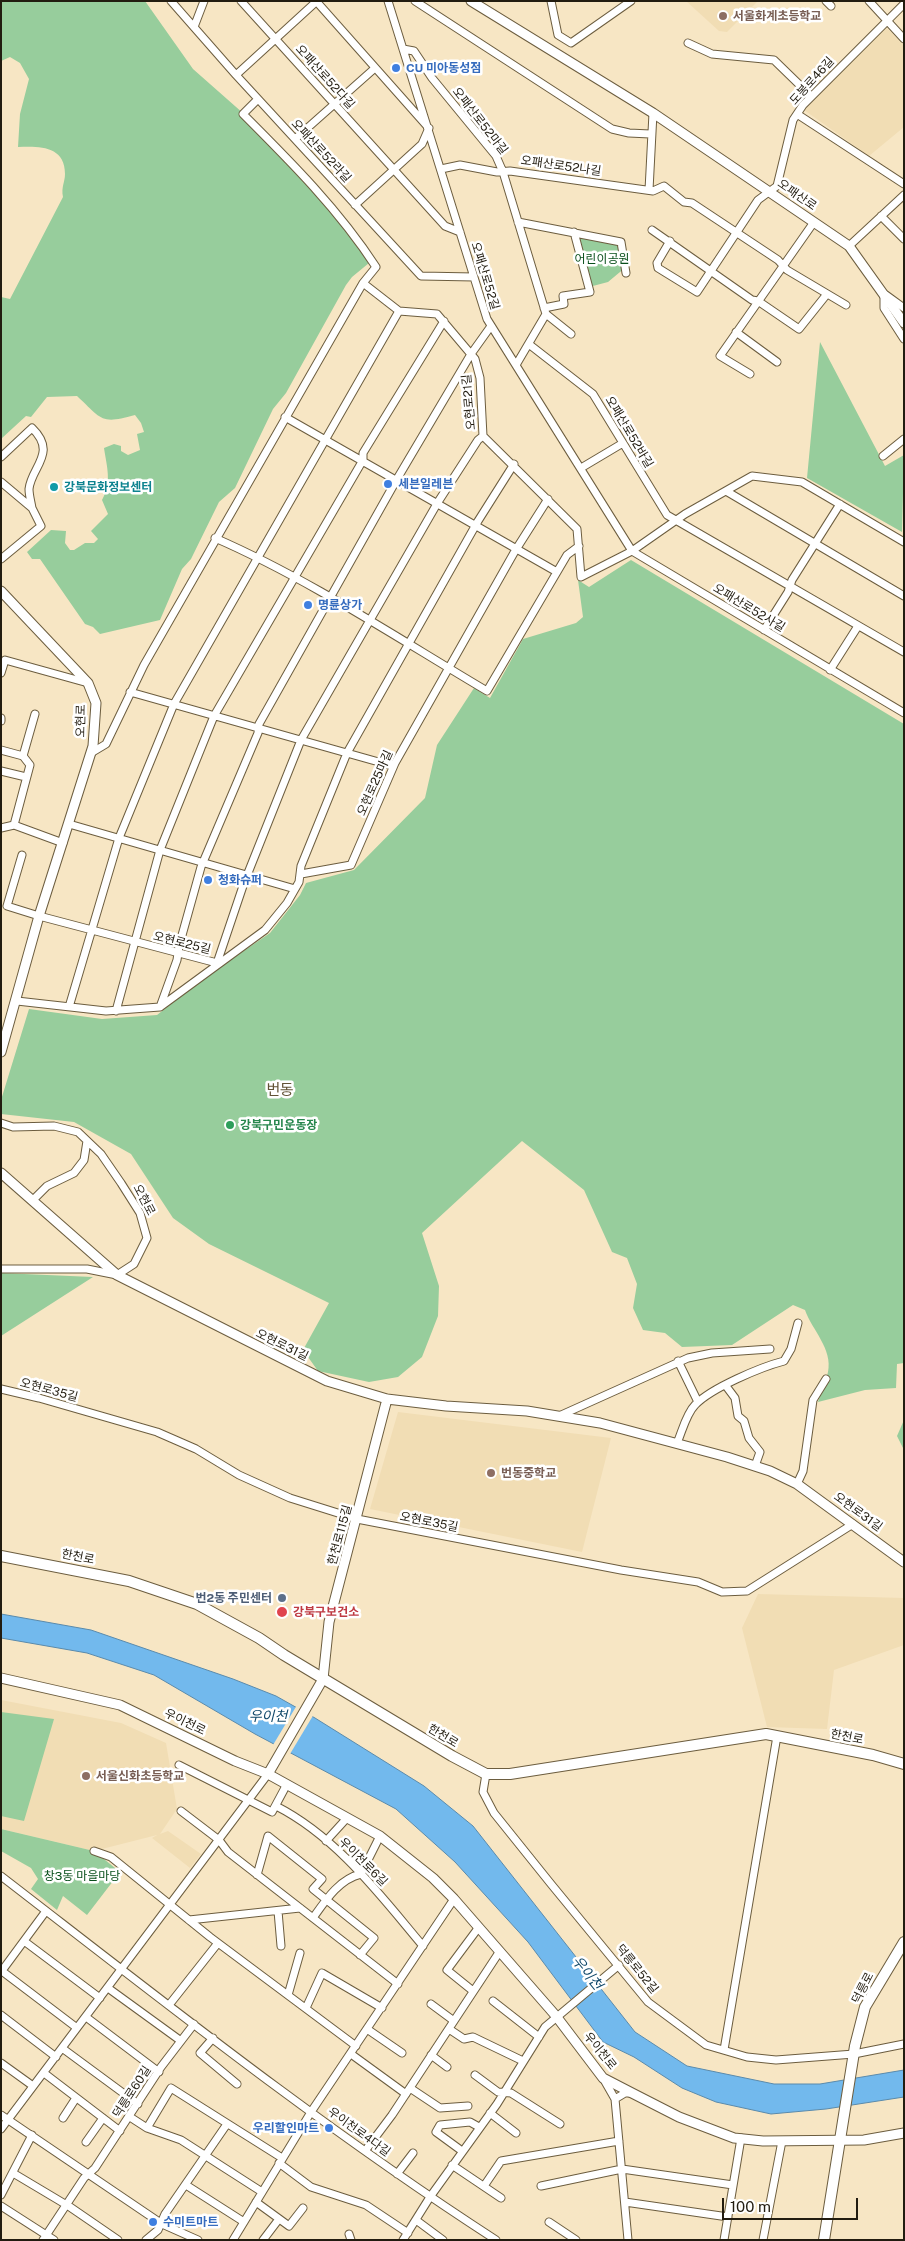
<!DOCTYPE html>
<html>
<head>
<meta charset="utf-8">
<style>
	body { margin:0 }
	#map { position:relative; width:905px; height:2241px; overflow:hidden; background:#f7e6c4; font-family:"Public Sans",sans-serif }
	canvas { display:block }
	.frame { position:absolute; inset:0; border:2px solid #221c10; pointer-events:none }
	.scale { position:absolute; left:722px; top:2198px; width:136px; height:22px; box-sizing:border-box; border:2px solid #221c10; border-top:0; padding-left:6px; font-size:15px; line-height:18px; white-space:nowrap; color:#221c10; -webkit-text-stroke:4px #fff; paint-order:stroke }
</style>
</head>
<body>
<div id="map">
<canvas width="905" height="2241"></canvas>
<div class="frame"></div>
<div class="scale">100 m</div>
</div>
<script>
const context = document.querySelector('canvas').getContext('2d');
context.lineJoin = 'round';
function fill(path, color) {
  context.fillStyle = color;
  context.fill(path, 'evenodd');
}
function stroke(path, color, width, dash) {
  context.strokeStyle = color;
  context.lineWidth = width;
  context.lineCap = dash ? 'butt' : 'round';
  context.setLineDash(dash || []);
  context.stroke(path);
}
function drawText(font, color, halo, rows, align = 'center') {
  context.font = font + ' "Public Sans","Noto Sans KR",sans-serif';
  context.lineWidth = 5;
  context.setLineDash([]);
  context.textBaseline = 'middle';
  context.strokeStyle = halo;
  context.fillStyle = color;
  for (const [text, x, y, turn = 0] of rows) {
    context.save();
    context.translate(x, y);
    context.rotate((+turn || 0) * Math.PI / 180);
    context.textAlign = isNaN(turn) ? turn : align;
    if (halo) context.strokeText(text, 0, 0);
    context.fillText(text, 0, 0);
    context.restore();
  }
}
fill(new Path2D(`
	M686 1H758L727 32 719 31Z
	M886 27 904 46V127L869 156 804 110Z
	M398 1412 611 1438 582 1552 370 1509Z
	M758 1594 904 1598V1645L834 1670 827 1729 767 1727 742 1628Z
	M1 1700 121 1723 166 1743 177 1809 160 1834 168 1831 201 1854 190 1868 152 1838 157 1835 94 1851 1 1829Z`), '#f1ddb4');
fill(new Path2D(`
	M1 1H145L193 69 244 114 308 181 367 254 369 263 352 277 346 285 286 393 273 409 235 488 219 502 191 559 182 569 160 620 100 634 93 627 85 624 40 559H32L27 552 51 530 66 531 65 543 70 550H74L85 543H94L98 539 91 531 108 514 102 500C112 482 107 468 104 448L114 444 121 446V451L128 455 140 450 137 434 144 432 141 423 135 415C100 425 102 419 77 396L47 397 31 417 26 416 1 439V297L10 299 63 197C61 187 65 182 65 174 65 146 40 146 18 147L20 114 29 79 20 63 10 57 1 61Z
	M574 232 620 241 626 267 608 282 589 287Z
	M820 342 885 466 904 455 902 532 807 478Z
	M631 560 904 724V1363L897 1364 896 1388 865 1390 818 1402C821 1392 826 1382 828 1372 833 1349 812 1330 805 1310L793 1305 732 1345 682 1347 665 1333 643 1330 633 1308 637 1284 627 1258 612 1252 584 1190 522 1141 422 1233 439 1286 438 1316 422 1357 398 1377 369 1382 318 1371 303 1350 329 1303 209 1244 173 1218 131 1154 74 1122 1 1114V1100L29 1009 102 1019 157 1015 207 976 270 933 300 895 306 883 354 870 425 798 437 745 474 688 490 698 523 639 576 623 583 617 578 580 589 587Z
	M1 1273 93 1277 1 1336Z
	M904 1420V1450L897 1436Z
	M1 1712 54 1719 24 1821 1 1816Z
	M1 1829 94 1851 120 1872 87 1915 63 1896 57 1910 31 1889 38 1879 31 1868 1 1851Z`), '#97cd9c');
const water = new Path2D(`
	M1 1614 91 1630 233 1679 276 1696 315 1718 424 1786 473 1826 635 2032 687 2066 774 2084H820L904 2070V2097L826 2109 771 2114 716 2102 682 2088 634 2057 603 2042 528 1942 455 1862 396 1809 255 1734 154 1675 87 1653 1 1638Z`);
fill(water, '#72b9ed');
stroke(water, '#5a8aab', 1);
fill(new Path2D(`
	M297 1705 314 1714 290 1754 273 1745Z`), '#f7e6c4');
const minor = new Path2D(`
	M171 1 236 75 421 276 474 277
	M241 1 445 226 460 232
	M316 1 427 126
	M388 1 487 319 632 551 904 713
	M415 1 612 129 629 133 650 134
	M551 1 558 35 571 43 631 1
	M826 1 831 6
	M869 1 904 39
	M194 27 204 1
	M688 43 712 54 774 60 811 96
	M403 49 414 51 432 78 496 156 503 172 546 314
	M236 75 317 1
	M797 114 904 184
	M295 139 375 68
	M441 169 460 165 497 172 510 171 653 191 664 186 684 202 692 203 778 260 787 270 846 305
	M649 190 653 113
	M355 205 422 144 429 128
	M881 216 904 239
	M518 222 621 242 626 273
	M652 230 752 300 758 301 799 329 827 294
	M670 241 657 263 658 268 697 292 758 200 777 186 793 120 803 105 904 4
	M849 246 904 195
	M363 283 399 311 437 314 475 359 480 378 483 436 577 529 581 577 632 551 685 514 752 476 802 482 904 542
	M884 294V308L904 339
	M886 295 904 308
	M544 308 564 304 563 296 590 292 574 232
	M546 314 571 334
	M736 332 777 362
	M530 345 593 394 667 515 904 652
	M516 365 546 314
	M750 374 720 356 814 222
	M285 417 557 572
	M883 456 904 439
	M1 457 32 428C58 453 31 467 29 489 29 495 31 502 32 508
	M581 468 623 443
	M1 482 32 508 41 526 1 559
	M726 491 904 596
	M215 538C309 579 399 639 487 691L567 555 579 546
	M764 630 788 592 792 580 840 504
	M830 670 858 626
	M1 673 5 660 88 683
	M130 692 393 766
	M1 718V721
	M1 750 23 756
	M91 753 106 744 144 665 363 283 376 267C339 210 291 162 243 114L258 99
	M1 771 26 777
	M69 824 295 889
	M14 825 30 765 23 756 35 714
	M1 828 14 825 63 843
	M22 855 7 906 39 916 217 963
	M301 874 351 865 395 763 515 551 548 499
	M217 963 244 883 301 740 438 502 478 440 483 436
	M17 1001 106 1011 160 1007 265 930 287 903 299 882 301 866 347 753 478 521 514 464
	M69 1007 119 838 174 704 399 311
	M160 1007 177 960 179 946 201 867 258 733 259 724 397 479 471 354 491 326
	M116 1011 160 850 214 716 363 460V453L444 321
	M1 1123 13 1127 54 1126 78 1132 101 1154 121 1183 140 1213 147 1238 134 1264 117 1275 87 1269H1
	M33 1200 47 1186 74 1173 84 1160 87 1141
	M678 1361 698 1402
	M726 1386 735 1398 738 1416 744 1421 749 1438 760 1452 755 1466
	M1 1389 39 1398 157 1432 196 1449 239 1475 290 1498 357 1519 621 1570 698 1582 722 1592 747 1591 853 1524
	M559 1416 688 1358 712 1353 770 1349
	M677 1443C682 1432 686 1414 695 1405 711 1388 761 1367 784 1361L791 1349 798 1323
	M797 1484 803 1471 813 1400 826 1379
	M179 1765 272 1812 287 1784
	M486 1774 483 1792 494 1813 551 1884 648 2002 706 2045 747 2057 776 2060 854 2054 904 2044
	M276 1806C337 1837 380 1895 423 1946
	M181 1811 219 1840 228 1852 398 1984
	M326 1841 347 1818
	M94 1851 111 1857 210 1937 356 2046
	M257 1875 268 1836 322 1879 313 1889 374 1938 360 1955
	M1 1876C163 2001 324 2129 496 2240
	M278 1911 281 1946
	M313 1918C325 1901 339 1879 361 1874L380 1836
	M189 1920 300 1908
	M24 1941 100 1998
	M2 1971 77 2028
	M1 1972 46 1911
	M108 1988 181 2041
	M473 1991 447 1970 479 1927
	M288 1995 300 1953
	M493 2001 539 2037
	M431 2004 454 2021
	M169 2005 218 1943
	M306 2008 322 1973 382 2008
	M1 2015 56 2057
	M86 2017 159 2072
	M367 2029 402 2053
	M449 2029 464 2039 473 2037 523 2061
	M213 2038 200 2053 237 2084
	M62 2048 138 2104
	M724 2050 777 1736
	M351 2054 406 2094
	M431 2055 447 2067
	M1 2063 33 2086
	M44 2073 120 2131
	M475 2075 498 2092 511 2093 560 2124
	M603 2078 615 2099 628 2240
	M410 2088 440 2108 468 2106
	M615 2099 625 2093H632
	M490 2113 516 2133
	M1 2115 162 2224 198 2240
	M130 2117 147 2128 181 2140 262 2192
	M63 2118 76 2098
	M147 2128 171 2088 282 2158
	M1 2129 268 1774
	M86 2142 103 2118
	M365 2151 392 2115 500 1951
	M462 2151 436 2132 440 2125 470 2122 479 2127
	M279 2163 311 2187 366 2205 408 2233
	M452 2165 501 2198
	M13 2173 70 2207 118 2240
	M397 2174 413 2153
	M186 2185 244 2222
	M484 2186 501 2161 619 2141
	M541 2186 622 2169 733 2185
	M1 2195 32 2135
	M256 2202 289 2226 303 2208
	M625 2202 728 2217
	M1 2206 54 2240
	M416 2220 443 2240
	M549 2222 576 2240
	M349 2234 351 2240
	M43 2240 84 2178 95 2168 161 2067 194 2024
	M146 2240 158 2230 165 2214 227 2124
	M233 2240 311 2112 454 1899
	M263 2240 279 2219
	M403 2240 430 2197 497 2104 545 2027 619 1965
	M724 2240 741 2138
	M763 2240 782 2141`);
const tertiary = new Path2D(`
	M471 1 653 113 849 246 904 323
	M1 591 88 683 96 703 93 746 39 916 1 1052
	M1 1173 117 1275 327 1381 387 1399 446 1406 527 1411 600 1423 727 1457 770 1471 797 1484 904 1562
	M1 1678 120 1705 235 1761 268 1774 380 1836 433 1878 454 1899 556 2016 603 2078 632 2093 679 2117 734 2138 763 2141 864 2140 904 2133
	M268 1774 323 1679 329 1622 387 1399`);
const secondary = new Path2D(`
	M1 1556 129 1581 197 1604 259 1638 284 1655 452 1756 486 1774H510L766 1734 873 1755 904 1764
	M824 2240 855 2046 865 2007 904 1942`);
stroke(minor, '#6c5d3f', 9);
stroke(tertiary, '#6c5d3f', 11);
stroke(secondary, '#6c5d3f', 12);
stroke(minor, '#fff', 7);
stroke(tertiary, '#fff', 9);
stroke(secondary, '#fff', 10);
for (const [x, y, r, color] of [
	[723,16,5,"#8d6e63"],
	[396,68,5,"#3f7fe0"],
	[388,484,5,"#3f7fe0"],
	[54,487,5,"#0f9aa8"],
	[308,605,5,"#3f7fe0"],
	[208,880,5,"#3f7fe0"],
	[230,1125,5,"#2e9e5b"],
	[491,1473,5,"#8d6e63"],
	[282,1598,5,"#5c6f8a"],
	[282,1612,6,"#e0444e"],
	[86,1776,5,"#8d6e63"],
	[329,2128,5,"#3f7fe0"],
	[153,2222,5,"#3f7fe0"]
]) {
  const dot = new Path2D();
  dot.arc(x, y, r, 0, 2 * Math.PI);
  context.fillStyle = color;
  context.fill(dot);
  stroke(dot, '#fff', 2);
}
drawText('bold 12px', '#785e54', '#fff', [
	["서울화계초등학교",733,16],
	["번동중학교",501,1473],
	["서울신화초등학교",96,1776]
], 'left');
drawText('bold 12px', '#366cbe', '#fff', [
	["CU 미아동성점",406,68],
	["세븐일레븐",398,484],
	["명륜상가",318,605],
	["청화슈퍼",218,880],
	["우리할인마트",319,2128,"right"],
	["수미트마트",163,2222]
], 'left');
drawText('12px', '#221c10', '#fff', [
	["오패산로52다길",325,77,48],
	["도봉로46길",812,81,-48],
	["오패산로52마길",480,121,52],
	["오패산로52라길",321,151,47],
	["오패산로52나길",561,166,8],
	["오패산로",797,195,35],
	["오패산로52길",485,276,73],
	["오현로21길",469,402,-95],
	["오패산로52바길",629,432,59],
	["오패산로52사길",749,608,31],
	["오현로",81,721,-89],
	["오현로25마길",375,783,-66],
	["오현로25길",182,943,14],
	["오현로",144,1200,62],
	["오현로31길",282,1345,26],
	["오현로35길",49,1390,15],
	["오현로31길",858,1512,36],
	["오현로35길",429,1522,11],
	["한천로115길",340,1535,-75],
	["한천로",78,1557,11],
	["우이천로",185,1722,26],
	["한천로",443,1736,31],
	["한천로",847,1737,11],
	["우이천로6길",363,1862,45],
	["덕릉로52길",637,1969,51],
	["덕릉로",863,1988,-63],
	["우이천로",600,2051,51],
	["덕릉로60길",132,2092,-57],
	["우이천로4다길",359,2132,36]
]);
drawText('12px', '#084f1b', '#fff', [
	["어린이공원",602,259],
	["창3동 마을마당",82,1876]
]);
drawText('bold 12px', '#0d838f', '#fff', [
	["강북문화정보센터",64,487]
], 'left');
drawText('bold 12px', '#27864d', '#fff', [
	["강북구민운동장",240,1125]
], 'left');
drawText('bold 12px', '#4e5e75', '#fff', [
	["번2동 주민센터",272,1598]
], 'right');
drawText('bold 12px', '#be3a42', '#fff', [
	["강북구보건소",293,1612]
], 'left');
drawText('italic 14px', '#11486a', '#fff', [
	["우이천",268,1717],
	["우이천",587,1973,51]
]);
drawText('15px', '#625336', '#fff', [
	["번동",280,1090]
]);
</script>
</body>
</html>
